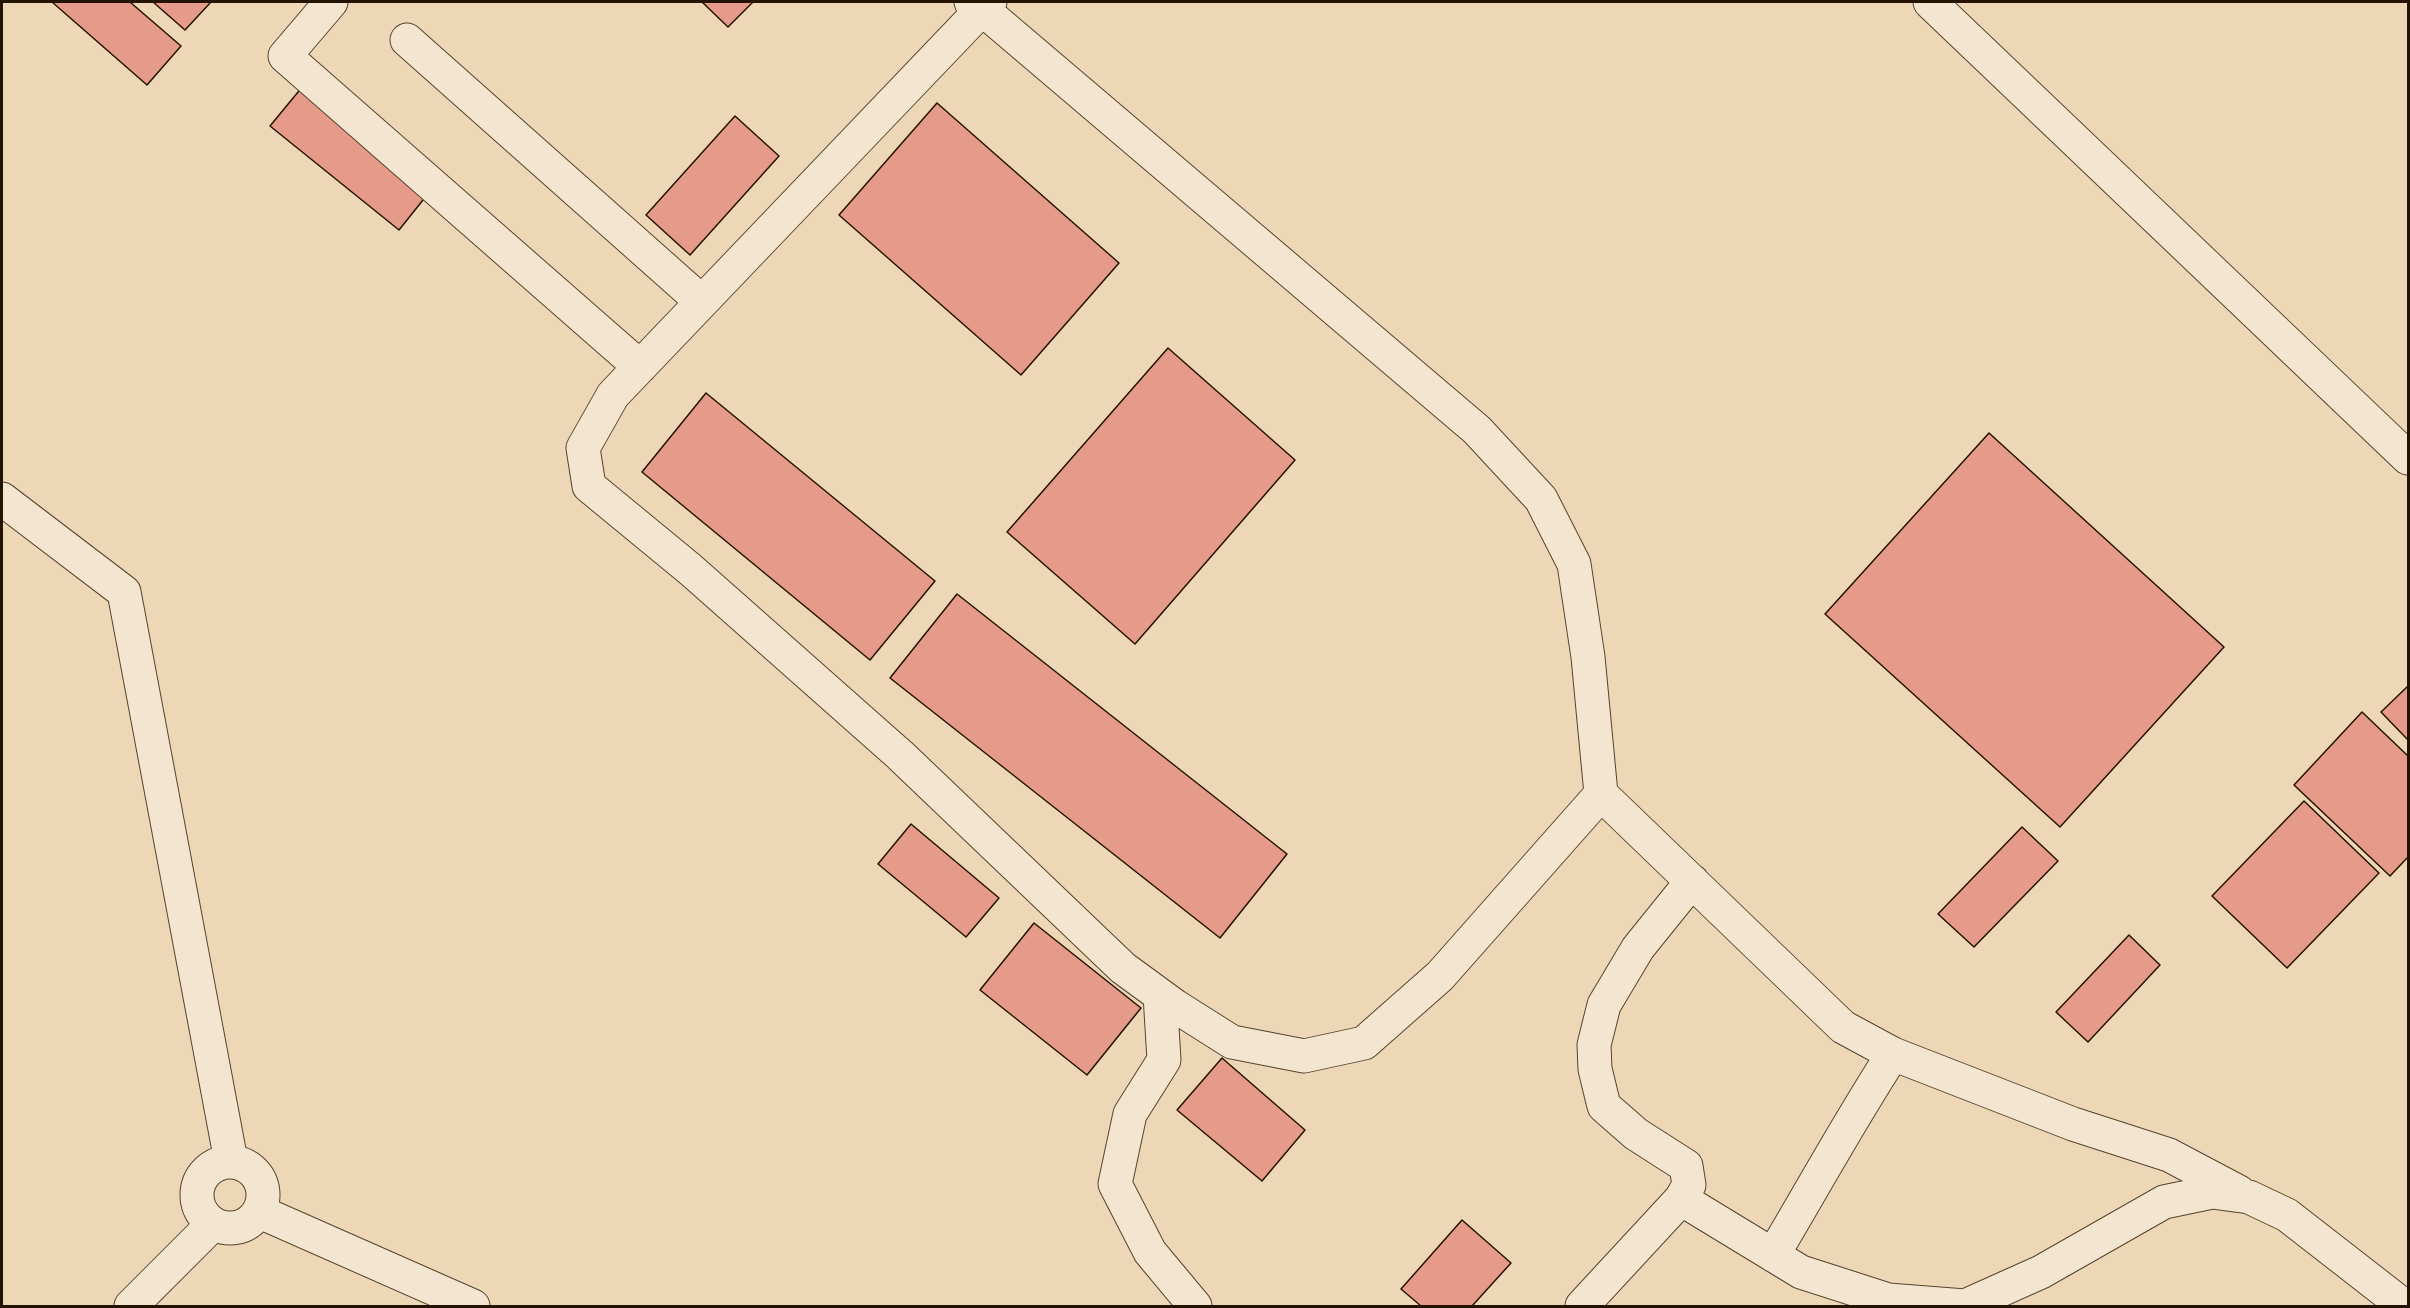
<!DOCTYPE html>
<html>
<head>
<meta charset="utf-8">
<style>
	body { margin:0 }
	#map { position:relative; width:2410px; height:1308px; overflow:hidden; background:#edd7b7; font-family:"Libre Bodoni",serif }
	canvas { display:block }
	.frame { position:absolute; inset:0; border:3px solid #231300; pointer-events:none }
</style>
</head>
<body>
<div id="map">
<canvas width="2410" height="1308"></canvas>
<div class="frame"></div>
</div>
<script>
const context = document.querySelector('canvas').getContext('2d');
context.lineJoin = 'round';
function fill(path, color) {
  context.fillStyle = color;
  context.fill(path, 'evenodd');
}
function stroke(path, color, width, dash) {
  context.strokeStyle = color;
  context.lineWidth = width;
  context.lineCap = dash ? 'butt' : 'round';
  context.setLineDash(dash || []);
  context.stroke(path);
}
const building = new Path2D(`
	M52 2H130L181 46 147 85Z
	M153 2H211L185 30Z
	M702 2H753L728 27Z
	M303 86 431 190 399 230 270 126Z
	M937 103 1119 263 1021 375 839 215Z
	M735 116 779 156 690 255 646 215Z
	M1168 348 1295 460 1135 644 1007 532Z
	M706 393 935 581 870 660 642 472Z
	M1989 433 2224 647 2060 827 1825 614Z
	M957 594 1287 854 1220 938 890 678Z
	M2408 686V740L2381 712Z
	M2362 712 2408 756V857L2390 876 2294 785Z
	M2304 801 2379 873 2287 968 2212 896Z
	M911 824 999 898 966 937 878 864Z
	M2022 827 2058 861 1974 947 1938 914Z
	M1034 923 1141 1008 1087 1075 980 990Z
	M2129 935 2160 965 2088 1042 2056 1012Z
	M1222 1058 1305 1130 1262 1181 1177 1110Z
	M1462 1220 1511 1263 1472 1306H1421L1401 1289Z`);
fill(building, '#e69a8a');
stroke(building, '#231300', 1.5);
const minor = new Path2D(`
	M331 2 285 56 640 367
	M971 2 982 9 1477 430 1541 499 1574 564 1588 657 1601 794 1440 976 1364 1043 1304 1056 1232 1042 1175 1006 1123 968 900 755 691 570 589 486 583 448 613 395 982 9 990 2
	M1930 2 2408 458
	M407 40 702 302
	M2 499 124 592 231 1161
	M1601 794 1843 1027 1893 1054 2073 1124 2169 1155 2239 1192
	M1160 995 1164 1060 1130 1114 1115 1184 1150 1252 1195 1306
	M197 1195a33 33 0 1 1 66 0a33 33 0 1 1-66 0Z
	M1681 1199 1801 1272 1888 1300 1965 1306 2041 1272 2164 1202 2212 1192 2249 1197 2287 1215 2404 1306
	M260 1212 473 1306
	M1773 1255C1813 1188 1850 1120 1893 1054
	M131 1306 213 1224
	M1582 1306 1681 1199 1689 1185 1686 1166 1636 1134 1604 1106 1595 1069 1594 1045 1604 1005 1638 948 1692 881`);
stroke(minor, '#56442e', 35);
stroke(minor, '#f3e5d0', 33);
</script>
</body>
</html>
